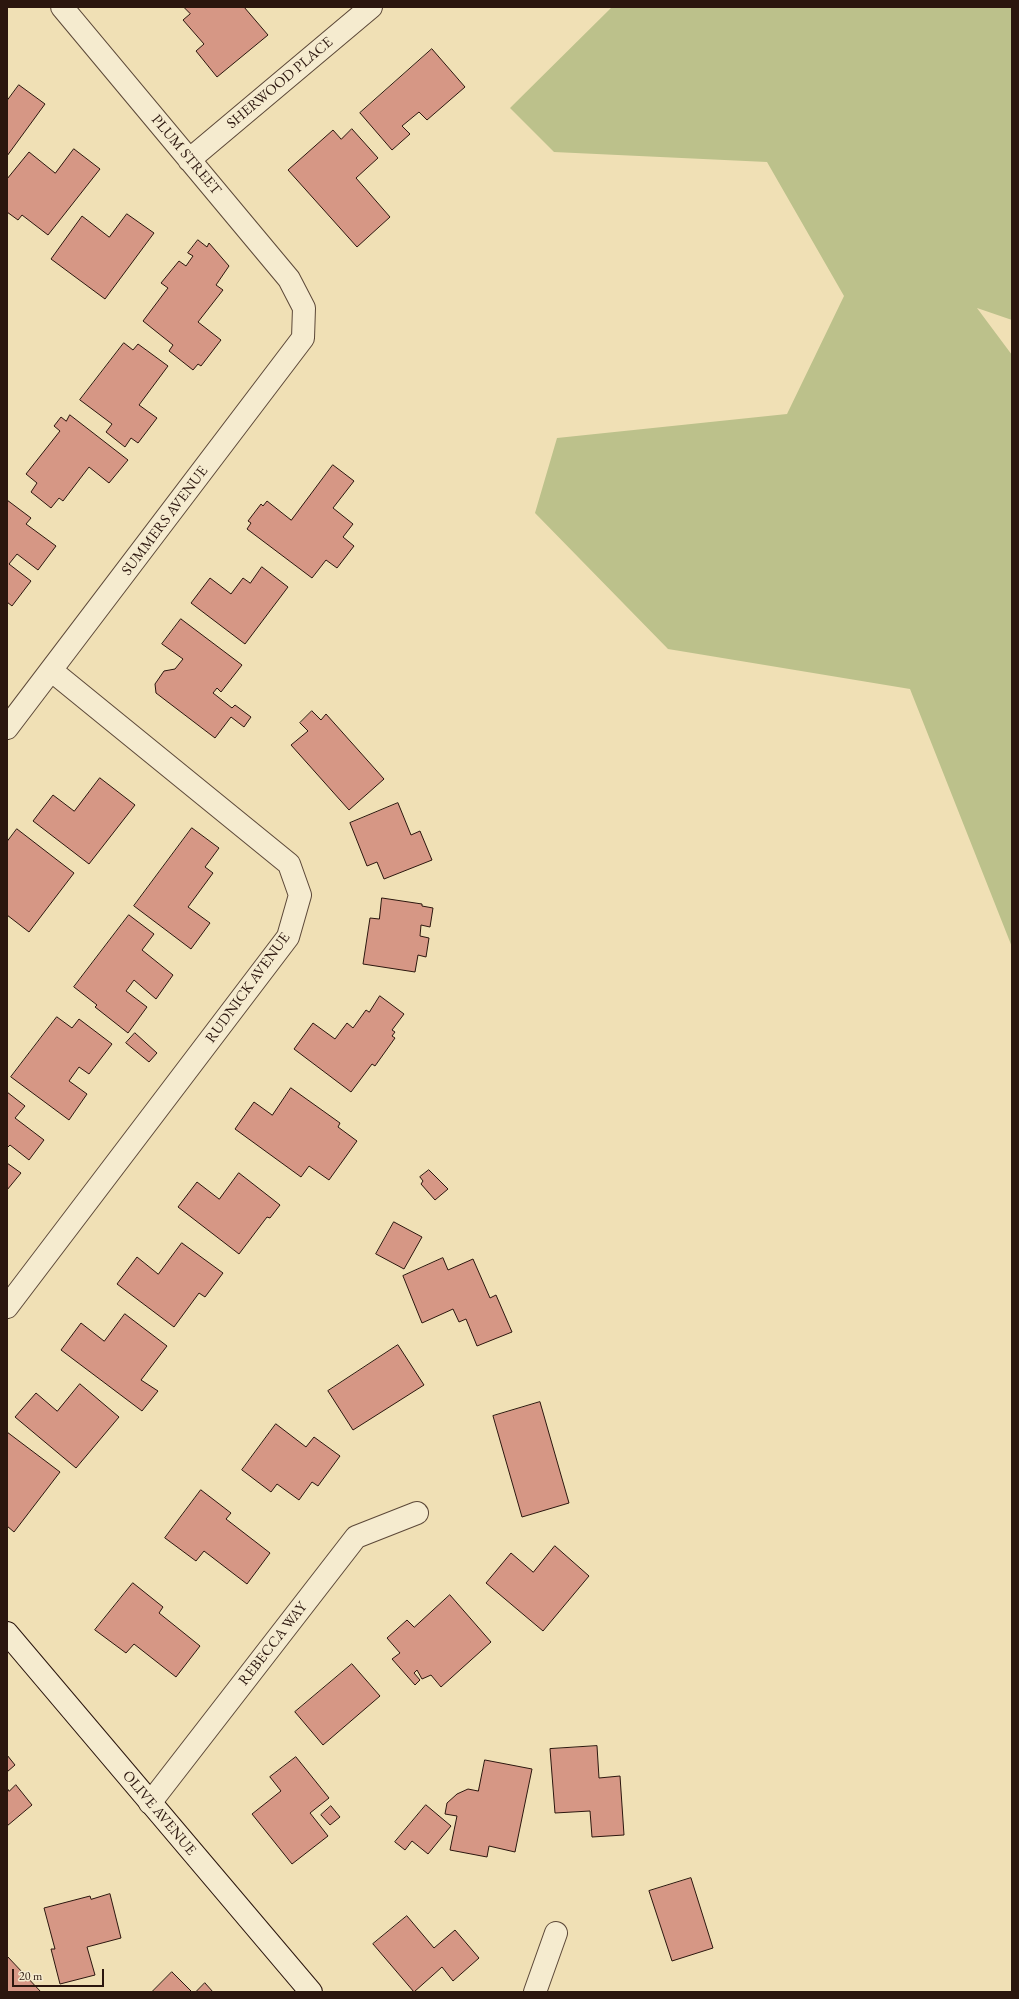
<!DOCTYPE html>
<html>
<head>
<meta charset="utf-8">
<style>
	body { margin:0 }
	#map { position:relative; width:1019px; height:1999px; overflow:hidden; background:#f0e0b5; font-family:"EB Garamond",serif }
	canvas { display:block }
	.frame { position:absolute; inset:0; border:8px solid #2b160e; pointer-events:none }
	.scale { position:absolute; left:12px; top:1969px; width:92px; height:18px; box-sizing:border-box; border:2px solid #2b160e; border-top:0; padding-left:5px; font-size:12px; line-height:14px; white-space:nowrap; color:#2b160e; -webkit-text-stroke:3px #f5ebcf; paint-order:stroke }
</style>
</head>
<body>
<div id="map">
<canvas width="1019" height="1999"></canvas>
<div class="frame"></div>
<div class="scale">20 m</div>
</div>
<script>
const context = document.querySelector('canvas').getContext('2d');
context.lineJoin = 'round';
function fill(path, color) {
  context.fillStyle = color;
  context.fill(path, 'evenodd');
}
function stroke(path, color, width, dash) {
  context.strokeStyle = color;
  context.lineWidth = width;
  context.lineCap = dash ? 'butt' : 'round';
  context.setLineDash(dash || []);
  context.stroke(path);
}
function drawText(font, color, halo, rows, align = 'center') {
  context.font = font + ' "EB Garamond",serif';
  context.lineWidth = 4;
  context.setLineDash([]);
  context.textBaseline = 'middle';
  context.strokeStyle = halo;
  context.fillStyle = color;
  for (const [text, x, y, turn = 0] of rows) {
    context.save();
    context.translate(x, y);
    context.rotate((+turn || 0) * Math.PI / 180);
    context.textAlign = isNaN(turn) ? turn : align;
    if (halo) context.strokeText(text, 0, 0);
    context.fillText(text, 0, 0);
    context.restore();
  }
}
fill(new Path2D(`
	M612 7H1012V320L977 308 1012 355V947L910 689 668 649 535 513 557 438 787 414 844 296 767 162 554 152 510 108Z`), '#bcc18b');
const building = new Path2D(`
	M184 7H244L268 35 217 77 196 51 204 44 183 20 190 14Z
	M432 49 465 87 427 120 419 112 402 126 410 134 392 150 360 113Z
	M19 85 45 104 7 156V101Z
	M352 129 378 158 356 178 390 217 357 247 288 170 333 130 341 139Z
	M74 149 100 169 48 235 22 215 18 220 7 212V179L29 152 55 173Z
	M127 214 154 233 105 299 51 259 82 216 109 237Z
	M198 240 207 247 209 243 229 266 216 285 223 290 198 322 221 340 201 366 198 364 193 370 169 351 173 345 143 321 168 288 161 283 179 261 186 266 193 256 188 253Z
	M124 343 133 350 138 344 168 366 139 405 157 418 138 443 131 438 125 447 106 432 112 424 80 400Z
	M70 415 128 460 109 483 89 467 63 501 59 498 51 508 31 492 37 483 26 474 60 431 54 426 61 417 66 421Z
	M333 465 354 481 333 508 353 524 343 537 354 546 337 568 326 560 312 578 247 529 251 523 248 521 261 504 263 506 267 501 291 520Z
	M7 500 31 518 26 524 56 546 38 570 17 554 9 564 31 581 12 606 7 602Z
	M262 567 288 587 245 644 191 603 210 578 231 594 243 578 250 583Z
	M181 619 242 665 221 692 217 688 213 693 232 708 235 705 251 717 244 727 231 717 215 738 156 693 155 684 164 671 175 669 183 659 162 644Z
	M312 711 321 720 326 714 384 779 349 810 291 745 308 731 300 723Z
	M100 778 135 805 89 864 33 821 53 795 74 811Z
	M398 803 411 835 420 831 432 860 384 879 377 862 367 866 350 823Z
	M192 828 219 848 205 867 213 873 188 907 210 923 191 949 134 906Z
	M17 829 74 873 29 932 7 915V842Z
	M382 898 422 904V906L433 908 430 927 421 925 420 936 429 938 426 957 418 955 415 972 363 964 370 918 379 919Z
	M129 915 154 934 142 950 173 975 156 999 134 980 126 991 147 1007 128 1033 95 1007 97 1005 74 987Z
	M380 996 404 1014 392 1030 395 1032 392 1036 395 1038 375 1066 372 1064 351 1092 294 1049 313 1023 335 1039 347 1023 353 1028 366 1010 369 1012Z
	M57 1017 72 1028 79 1019 112 1044 89 1074 79 1067 69 1081 87 1094 69 1120 11 1077Z
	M135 1033 157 1053 149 1062 126 1043Z
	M291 1088 340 1123 338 1127 357 1141 329 1180 309 1166 301 1177 235 1129 254 1102 272 1115Z
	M7 1092 25 1106 15 1118 44 1140 29 1160 10 1145 7 1148Z
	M7 1163 21 1173 7 1190Z
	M429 1170 448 1189 435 1200 421 1184 423 1181 420 1177Z
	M239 1173 280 1205 270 1218 267 1217 239 1254 178 1207 197 1182 219 1199Z
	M394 1222 422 1237 404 1269 376 1254Z
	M182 1243 223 1273 205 1297 199 1293 174 1327 117 1284 137 1257 158 1274Z
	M443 1258 448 1270 473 1259 490 1298 496 1295 512 1332 477 1346 466 1319 459 1322 453 1309 422 1323 403 1276Z
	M125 1314 167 1346 141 1380 158 1391 142 1411 61 1350 81 1323 104 1341Z
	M398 1345 424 1385 353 1430 328 1391Z
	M80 1384 119 1417 76 1468 15 1417 36 1393 57 1411Z
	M540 1402 569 1503 522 1517 493 1416Z
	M276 1424 306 1447 314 1437 340 1456 318 1486 312 1482 299 1500 277 1484 271 1492 242 1470Z
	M7 1432 60 1472 14 1532 7 1526Z
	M201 1490 231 1513 226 1519 270 1553 247 1584 204 1551 196 1561 165 1538Z
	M555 1546 589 1576 543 1631 486 1583 511 1553 533 1572Z
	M133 1583 163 1607 159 1613 200 1646 176 1677 134 1644 126 1653 95 1630Z
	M450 1595 491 1642 441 1687 431 1675 422 1679 417 1670 414 1673 420 1680 415 1685 392 1659 400 1653 387 1638 407 1620 414 1627Z
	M352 1664 380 1696 323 1745 295 1712Z
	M597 1746 599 1778 620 1776 624 1835 592 1837 590 1811 555 1813 550 1749Z
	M7 1755 15 1765 7 1772Z
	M296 1757 329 1798 310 1813 328 1836 292 1864 252 1814 281 1791 270 1777Z
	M485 1760 532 1769 515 1852 489 1846 487 1857 450 1850 457 1816 445 1814 447 1803 457 1794 468 1789 478 1791Z
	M16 1785 32 1805 7 1826V1788L9 1791Z
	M426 1805 451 1826 428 1854 412 1841 405 1850 395 1842Z
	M331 1806 340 1817 330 1825 321 1815Z
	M691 1878 713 1948 672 1961 649 1891Z
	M110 1894 121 1938 87 1947 95 1975 60 1984 51 1949H55L44 1908 90 1896 91 1899Z
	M407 1916 434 1948 455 1930 479 1958 453 1981 442 1967 414 1992 373 1944Z
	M7 1956 41 1992H7Z
	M172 1972 192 1992H152Z
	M205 1983 213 1992H196Z`);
fill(building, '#d69785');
stroke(building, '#2b160e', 1);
const street = new Path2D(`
	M189 160 371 7
	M7 728 303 338 304 308 289 279 62 7
	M7 1307 288 937 300 895 289 864 52 671
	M150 1803 356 1537 417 1513
	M535 1992 556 1933`);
const secondary = new Path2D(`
	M7 1633 311 1992`);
stroke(street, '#5c4838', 24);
stroke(secondary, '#2b160e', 24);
stroke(street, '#f5ebcf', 22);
stroke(secondary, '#f5ebcf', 22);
drawText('15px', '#2b160e', '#f5ebcf', [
	["SHERWOOD PLACE",280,83,-40],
	["PLUM STREET",186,155,50],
	["SUMMERS AVENUE",165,521,-53],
	["RUDNICK AVENUE",248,988,-54],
	["REBECCA WAY",273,1644,-52],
	["OLIVE AVENUE",159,1813,50]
]);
</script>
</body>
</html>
